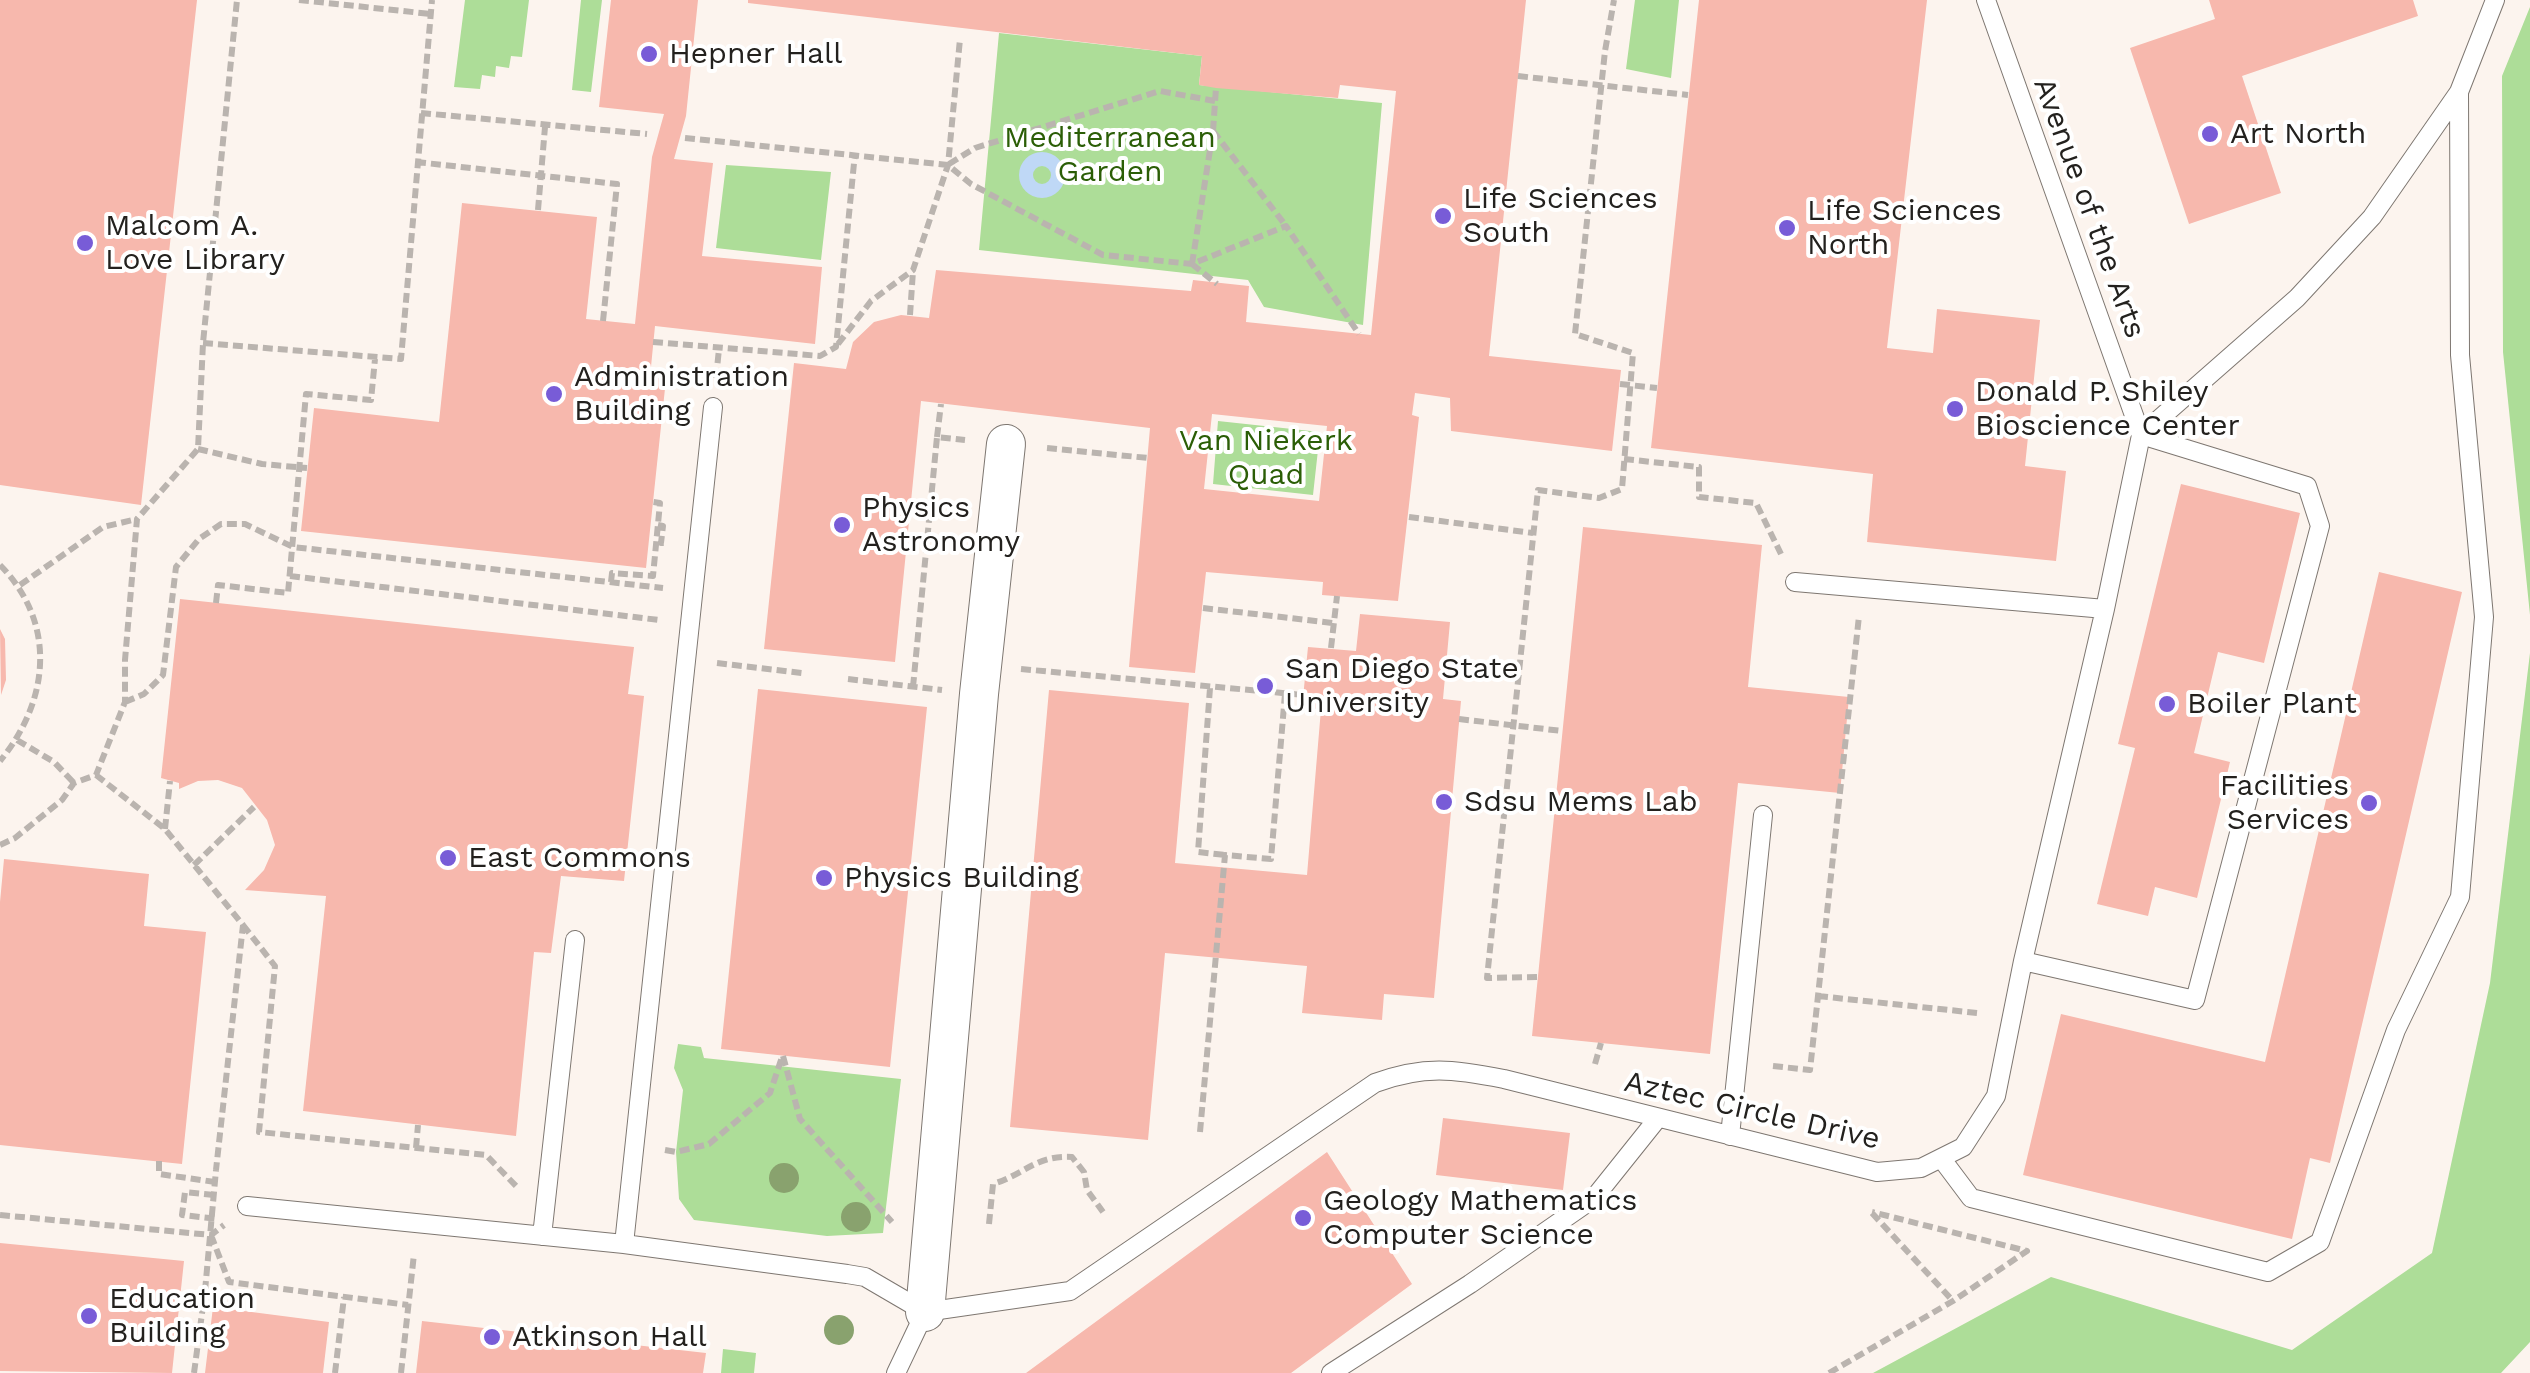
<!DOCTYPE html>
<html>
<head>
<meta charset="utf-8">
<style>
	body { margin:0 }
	canvas { display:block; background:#fcf4ee }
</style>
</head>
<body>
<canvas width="2530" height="1373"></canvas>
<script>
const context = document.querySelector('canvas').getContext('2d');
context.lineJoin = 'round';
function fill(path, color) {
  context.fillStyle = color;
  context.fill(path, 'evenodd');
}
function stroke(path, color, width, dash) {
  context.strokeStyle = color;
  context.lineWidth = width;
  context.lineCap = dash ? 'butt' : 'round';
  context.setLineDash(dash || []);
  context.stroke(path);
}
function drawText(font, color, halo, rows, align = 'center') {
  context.font = font + ' "Work Sans",sans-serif';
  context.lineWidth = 8;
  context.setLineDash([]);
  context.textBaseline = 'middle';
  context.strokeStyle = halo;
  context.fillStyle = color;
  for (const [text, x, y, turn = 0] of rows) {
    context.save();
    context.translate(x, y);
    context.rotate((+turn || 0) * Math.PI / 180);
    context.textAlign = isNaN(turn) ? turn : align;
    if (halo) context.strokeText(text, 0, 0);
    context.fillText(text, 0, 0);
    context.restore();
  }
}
fill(new Path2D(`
	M465 0H529L522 57 511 56 509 68 496 66 495 77 482 75 480 89 454 87Z
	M581 0H602L591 92 572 90Z
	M1635 0H1679L1671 78 1626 69Z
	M2530 7V615L2503 352 2502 76Z
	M999 33 1202 56 1199 85 1382 103 1363 325 1264 307 1248 280 979 250Z
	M726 165 831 172 821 260 716 248Z
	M1218 421 1320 432 1313 495 1213 484Z
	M2530 653V1342L2501 1373H1873L2051 1277 2292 1350 2432 1253 2490 983Z
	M678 1044 701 1047 704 1058 901 1079 883 1233 827 1236 694 1220 679 1199 676 1152 683 1090 674 1068Z
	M723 1349 756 1353 754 1373H721Z`), '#addd98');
stroke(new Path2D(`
	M1026 175a16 16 0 1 1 32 0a16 16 0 1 1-32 0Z`), '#bfd8f6', 14);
fill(new Path2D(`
	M0 0H197L141 505 0 485Z
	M611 0H698L686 116 674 159 713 163 702 256 822 267 815 344 655 326 650 377 666 379 646 568 301 531 314 408 439 422 462 203 597 217 586 319 635 324 652 157 664 114 599 107Z
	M748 0H1526L1489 356 1621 370 1612 451 1451 431 1450 398 1415 393 1412 415 1419 417 1398 601 1322 595 1323 582 1206 572 1195 673 1129 667 1150 428 921 401 895 662 764 649 794 363 846 369 853 342 874 322 901 315 929 318 936 270 1191 291 1193 280 1249 286 1246 322 1371 335 1396 91 1340 85 1338 98 1216 88 1199 85 1202 56 748 3ZM1212 414 1327 426 1319 501 1204 489Z
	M1699 0H1927L1887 348 1933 353 1937 309 2040 320 2025 466 2066 471 2056 561 1867 542 1873 474 1651 448Z
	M2209 0H2413L2418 16 2242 76 2281 193 2189 224 2130 48 2215 19Z
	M2181 484 2300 513 2264 663 2218 652 2194 753 2230 762 2197 898 2155 887 2148 916 2097 904 2135 748 2118 744Z
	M1583 527 1762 545 1748 687 1849 697 1840 793 1738 783 1710 1054 1532 1036Z
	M2379 572 2462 592 2330 1163 2310 1158 2292 1239 2023 1175 2061 1014 2265 1062Z
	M180 599 634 647 628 694 644 696 624 881 561 876 551 953 534 952 516 1136 303 1111 326 896 245 890 264 870 275 845 267 820 242 788 218 780 198 781 179 789V783L161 778Z
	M1360 614 1450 622 1443 699 1461 701 1434 998 1384 994 1382 1020 1302 1013 1307 966 1165 953 1148 1140 1010 1127 1049 690 1189 703 1175 863 1307 875 1321 709 1302 708 1308 647 1356 651Z
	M0 629 5 639 6 680 1 695Z
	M758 689 927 707 890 1067 721 1049Z
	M4 859 149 874 144 926 206 932 182 1164 0 1145V902Z
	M1443 1118 1570 1133 1563 1190 1436 1175Z
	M1327 1152 1412 1284 1291 1373H1026Z
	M0 1243 184 1261 172 1373 0 1371Z
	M213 1307 329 1322 323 1373H205Z
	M422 1321 706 1353 703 1373H416Z`), '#f7b8ad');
const lane = new Path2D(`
	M1986 0 2141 435
	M2141 435 2297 298 2372 217 2459 92 2495 0
	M1795 582 2105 609
	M2023 961 2195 1000 2320 526 2307 486 2141 435
	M1730 1136 1763 815
	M1941 1158 1971 1198 2268 1272 2320 1242 2396 1030 2460 897 2484 617 2460 355 2459 92
	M247 1206 624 1244 847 1274 865 1277 925 1312
	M542 1236 575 940
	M624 1244 713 407
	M896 1373 925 1312 1070 1291 1375 1083C1424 1065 1454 1069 1504 1079L1877 1172 1921 1168 1963 1147 1996 1096 2023 961 2105 609 2141 435
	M1331 1373 1470 1284 1594 1198 1658 1118`);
const street = new Path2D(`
	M925 1312 979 694 1006 444`);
stroke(lane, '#7e7771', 20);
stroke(street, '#7e7771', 40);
stroke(new Path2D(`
	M299 0 431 14
	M421 113 647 134
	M1213 131 1286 226
	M685 138 948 165 971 184 1103 255 1192 264 1286 226 1359 334
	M416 162 617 184 603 321
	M949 164 975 148 1160 91 1215 101
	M538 210 545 127
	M1192 264 1213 131 1216 88
	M1192 264 1217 284
	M910 315 913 271
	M653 342 820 356 836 347 855 153
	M203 343 401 359 432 0
	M838 344 871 301 913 270 948 165 960 39
	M716 378 719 349
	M937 437 941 404
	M1047 448 1148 458
	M198 449 262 464 307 468
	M1624 459 1699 467V497L1756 503 1781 554
	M1409 517 1533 533
	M658 525 663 526 661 543H667
	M0 565C57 623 50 700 0 761
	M290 576 659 620
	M611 582 612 573 653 576 660 503 653 502
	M20 585 103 527 137 519
	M216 603 218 585 288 593 306 394 371 400 375 359
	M1203 608 1333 623
	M1331 648 1337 596
	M717 663 802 673
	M1021 669 1304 695
	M848 679 942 690
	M913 687 937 437 965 440
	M1210 688 1198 852 1225 855
	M125 702 144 694 163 675 176 567 199 539 221 524H245L293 547 663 588
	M17 740 54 762 74 783
	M96 775 165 829 243 925 216 1170
	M165 829 170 781
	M0 845 15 838 62 800 74 783 96 775 125 702V660L137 519 198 449 203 343 237 0
	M194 865 254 807
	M243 925 275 966 259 1132 486 1155 517 1187
	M1537 977 1487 978 1538 490 1599 498 1622 489 1633 353 1575 334 1605 51 1614 0
	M1818 996 1977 1013
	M783 1056 800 1119 892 1222
	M1595 1064 1601 1043
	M1773 1066 1810 1070 1859 616
	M1200 1132 1225 855 1271 859 1285 694
	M416 1148 418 1125
	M665 1150 676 1152 709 1144 770 1093 782 1057
	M159 1161V1174L215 1182
	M214 1195 185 1192 182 1215 219 1219
	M1872 1213 1953 1301
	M0 1215 211 1235 224 1225
	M989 1224 993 1184C1025 1174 1036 1155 1072 1157L1084 1172 1087 1190 1103 1212
	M211 1235 229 1282 408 1305
	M194 1373 205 1291
	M335 1373 344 1297
	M401 1373 414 1254
	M1829 1373 1953 1301 2027 1251 1872 1212`), '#bab4af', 6, [10, 5]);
stroke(lane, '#fff', 18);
stroke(street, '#fff', 38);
stroke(new Path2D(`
	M1518 76 1688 95
	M1620 384 1657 388
	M1459 719 1562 731
	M205 1291 216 1170`), '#bab4af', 6, [10, 5]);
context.fillStyle = '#89a26e';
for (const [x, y] of [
	[784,1178],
	[856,1217],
	[839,1330]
]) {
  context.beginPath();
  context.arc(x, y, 15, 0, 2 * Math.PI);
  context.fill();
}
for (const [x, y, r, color] of [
	[649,54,10,"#785cd7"],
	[2210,134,10,"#785cd7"],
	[1443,216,10,"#785cd7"],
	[1787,228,10,"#785cd7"],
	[85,243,10,"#785cd7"],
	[554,394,10,"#785cd7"],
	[1955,409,10,"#785cd7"],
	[842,525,10,"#785cd7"],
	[1265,686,10,"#785cd7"],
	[2167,704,10,"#785cd7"],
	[1444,802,10,"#785cd7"],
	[2369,803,10,"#785cd7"],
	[448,858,10,"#785cd7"],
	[824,878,10,"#785cd7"],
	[1303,1218,10,"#785cd7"],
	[89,1316,10,"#785cd7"],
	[492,1337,10,"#785cd7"]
]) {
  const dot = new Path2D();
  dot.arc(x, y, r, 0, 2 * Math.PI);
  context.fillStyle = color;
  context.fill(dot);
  stroke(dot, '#fff', 4);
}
drawText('30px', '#23211e', '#fff', [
	["Hepner Hall",669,54],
	["Art North",2230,134],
	["Life Sciences",1463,199],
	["South",1463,233],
	["Life Sciences",1807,211],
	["North",1807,245],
	["Malcom A.",105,226],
	["Love Library",105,260],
	["Administration",574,377],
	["Building",574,411],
	["Donald P. Shiley",1975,392],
	["Bioscience Center",1975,426],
	["Physics",862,508],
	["Astronomy",862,542],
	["San Diego State",1285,669],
	["University",1285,703],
	["Boiler Plant",2187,704],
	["Facilities",2349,786,"right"],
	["Services",2349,820,"right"],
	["Sdsu Mems Lab",1464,802],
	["East Commons",468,858],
	["Physics Building",844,878],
	["Geology Mathematics",1323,1201],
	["Computer Science",1323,1235],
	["Education",109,1299],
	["Building",109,1333],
	["Atkinson Hall",512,1337]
], 'left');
drawText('30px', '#2b5e06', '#fff', [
	["Mediterranean",1110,138],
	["Garden",1110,172],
	["Van Niekerk",1266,441],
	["Quad",1266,475]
]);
drawText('30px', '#23211e', '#fff', [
	["Avenue of the Arts",2089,208,70],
	["Aztec Circle Drive",1752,1111,13]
]);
</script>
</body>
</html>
